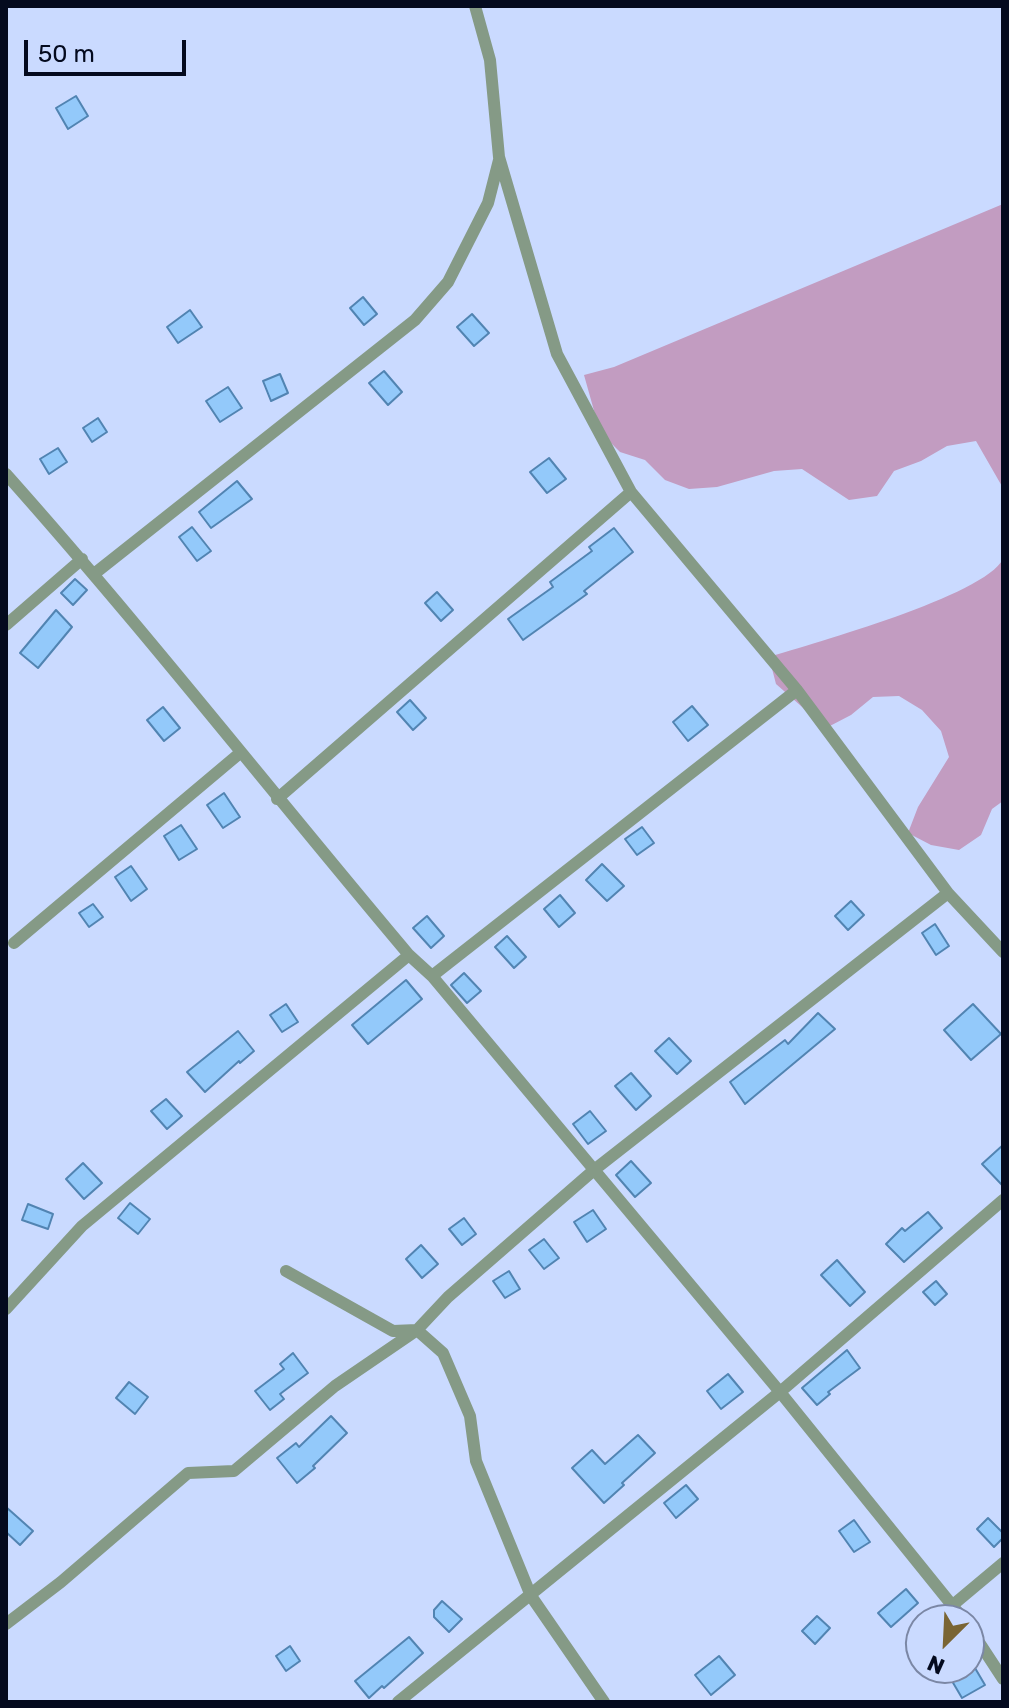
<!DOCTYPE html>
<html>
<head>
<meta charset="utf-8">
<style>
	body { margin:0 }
	#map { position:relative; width:1009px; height:1708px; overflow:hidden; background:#cadaff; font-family:Rubik,sans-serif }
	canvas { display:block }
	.frame { position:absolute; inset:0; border:8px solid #040a1e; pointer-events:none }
	.north { position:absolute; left:905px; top:1604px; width:80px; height:80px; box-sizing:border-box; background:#cadaff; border:2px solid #7b87a5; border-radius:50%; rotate:204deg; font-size:22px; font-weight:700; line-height:32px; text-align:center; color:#040a1e }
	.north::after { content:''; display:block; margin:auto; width:28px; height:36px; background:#7a6534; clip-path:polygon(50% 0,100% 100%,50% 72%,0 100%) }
	.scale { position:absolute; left:24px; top:40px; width:162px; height:36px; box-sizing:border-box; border:4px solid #040a1e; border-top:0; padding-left:10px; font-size:24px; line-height:28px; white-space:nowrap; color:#040a1e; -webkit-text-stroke:6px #cadaff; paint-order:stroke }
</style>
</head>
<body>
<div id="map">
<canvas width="1009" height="1708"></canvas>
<div class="frame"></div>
<div class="north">N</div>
<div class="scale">50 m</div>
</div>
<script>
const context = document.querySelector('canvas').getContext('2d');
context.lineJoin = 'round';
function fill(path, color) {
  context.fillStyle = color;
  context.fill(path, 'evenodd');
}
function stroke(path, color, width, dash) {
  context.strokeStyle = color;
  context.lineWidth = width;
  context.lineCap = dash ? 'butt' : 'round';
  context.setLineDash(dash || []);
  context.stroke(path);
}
fill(new Path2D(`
	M1003 204V488L976 441 947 446 921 461 894 471 877 496 849 500 802 469 774 471 717 487 689 489 665 480 645 460 620 452 600 432 584 375 614 367Z
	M1003 559V801L992 809 981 835 959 850 931 845 908 833 918 807 949 757 941 731 922 710 899 696 873 697 851 715 826 728 776 684 769 657C814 643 984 596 1003 559Z`), '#c29cc1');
const building = new Path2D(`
	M76 96 88 116 68 129 56 108Z
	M363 297 377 314 364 325 350 308Z
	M190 310 202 327 178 343 167 327Z
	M472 314 489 333 474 346 457 327Z
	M384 371 402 392 388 405 369 383Z
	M280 374 288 393 271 401 263 381Z
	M228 387 242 408 220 422 206 401Z
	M98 418 107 432 92 442 83 428Z
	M58 448 67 462 49 474 40 459Z
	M549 458 566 479 547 493 530 472Z
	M237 481 252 499 211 528 199 512Z
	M192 527 211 551 197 561 179 537Z
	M614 528 633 552 584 591 587 594 523 640 508 619 553 587 550 582 592 551 589 547Z
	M75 579 87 590 73 605 61 593Z
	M437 592 453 610 441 621 425 603Z
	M56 610 72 627 38 668 20 653Z
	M410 700 426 718 413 730 397 712Z
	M692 706 708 725 688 741 673 722Z
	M163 707 180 728 164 741 147 720Z
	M224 793 240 817 223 828 207 805Z
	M181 825 197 849 179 860 164 836Z
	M642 827 654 843 637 855 625 839Z
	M602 864 624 886 607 901 586 880Z
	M131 866 147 889 131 901 115 877Z
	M560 895 575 913 559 927 544 909Z
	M851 901 864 915 848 930 835 916Z
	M93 904 103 917 89 927 79 913Z
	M427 916 444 936 431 948 413 928Z
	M935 924 949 946 936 955 922 933Z
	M507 936 526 957 514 968 495 947Z
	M464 973 481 991 467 1003 451 985Z
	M406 980 422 999 368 1044 352 1025Z
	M286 1004 298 1022 282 1032 270 1015Z
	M973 1004 1001 1034 971 1060 944 1030Z
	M818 1013 835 1029 745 1104 730 1082 785 1040 788 1044Z
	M238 1031 254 1051 240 1063 239 1061 205 1092 187 1072Z
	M669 1038 691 1061 677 1074 655 1051Z
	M631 1073 651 1096 636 1110 615 1086Z
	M166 1099 182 1116 167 1129 151 1111Z
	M590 1111 606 1131 588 1144 573 1124Z
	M1003 1145V1186L982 1164Z
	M631 1161 651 1183 635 1197 616 1175Z
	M83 1163 102 1183 84 1199 66 1179Z
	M130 1203 150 1219 138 1234 118 1218Z
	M28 1204 53 1214 48 1229 22 1220Z
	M593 1210 606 1229 587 1242 574 1222Z
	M928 1212 942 1228 904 1262 886 1244 902 1228 905 1231Z
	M464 1218 476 1234 462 1245 449 1229Z
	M544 1239 559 1258 544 1269 529 1250Z
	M421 1245 438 1264 422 1278 406 1259Z
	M837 1260 865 1292 850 1306 821 1275Z
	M509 1271 520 1289 505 1298 493 1281Z
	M936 1281 947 1294 935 1305 923 1292Z
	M847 1350 860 1368 828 1392 830 1394 817 1405 802 1388Z
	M293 1353 308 1373 280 1394 284 1399 270 1410 255 1391 284 1369 280 1364Z
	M728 1374 743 1392 721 1409 707 1391Z
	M129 1382 148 1397 135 1414 116 1398Z
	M331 1416 347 1433 313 1466 315 1468 297 1483 277 1458 296 1443 299 1447Z
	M638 1435 655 1453 622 1483 624 1485 604 1503 572 1468 592 1450 605 1464Z
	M686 1485 698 1499 676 1518 664 1503Z
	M6 1507 33 1531 20 1545 6 1532Z
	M988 1518 1003 1533V1538L994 1547 977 1529Z
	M854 1520 870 1542 854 1552 839 1531Z
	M906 1589 918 1603 891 1627 878 1613Z
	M442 1601 462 1619 449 1632 434 1617V1610Z
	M817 1616 830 1628 815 1644 802 1631Z
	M409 1637 423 1653 384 1688 382 1686 369 1698 355 1681Z
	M290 1646 300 1661 286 1671 276 1656Z
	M719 1656 735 1675 711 1695 695 1675Z
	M975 1668 985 1685 962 1698 952 1681Z`);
fill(building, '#93c9fa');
stroke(building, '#5184b2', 2);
stroke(new Path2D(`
	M475 6 490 60 499 157 557 354 631 492 797 690 948 893 1003 952
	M6 474C145 630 274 795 409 955L432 976 780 1392 964 1620
	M94 574 415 320 448 282 488 203 499 160
	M6 625 82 559
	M277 799 631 492
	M14 943 240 753
	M432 976 797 690
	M286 1271 393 1331 417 1330 443 1353 470 1416 476 1461 531 1596 604 1702
	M6 1309 82 1226 409 955
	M954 1604 1003 1563
	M6 1624 61 1582 188 1473 234 1471 335 1386 417 1330 448 1297 594 1170 948 893
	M969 1627 1003 1679
	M398 1702 780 1392 1003 1200`), '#859a86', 12);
</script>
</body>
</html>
